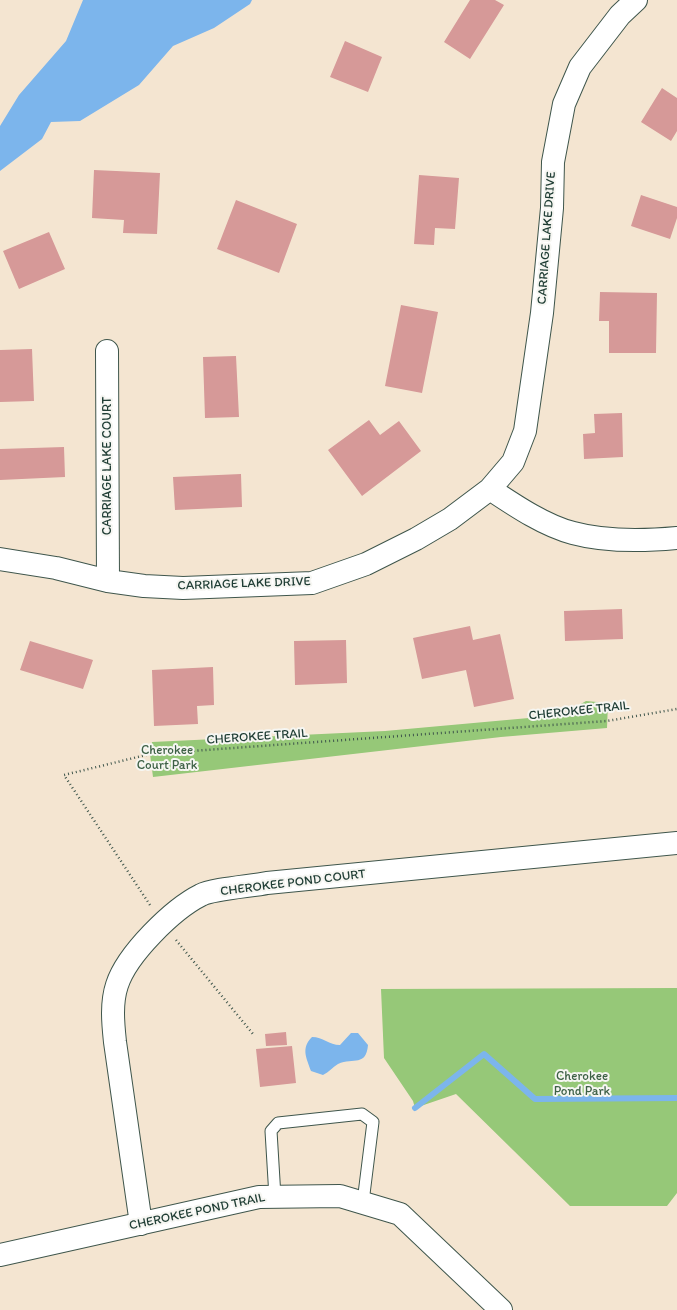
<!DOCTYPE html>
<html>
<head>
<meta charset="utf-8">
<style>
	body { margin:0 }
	canvas { display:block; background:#f4e5d1 }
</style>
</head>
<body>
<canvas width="677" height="1310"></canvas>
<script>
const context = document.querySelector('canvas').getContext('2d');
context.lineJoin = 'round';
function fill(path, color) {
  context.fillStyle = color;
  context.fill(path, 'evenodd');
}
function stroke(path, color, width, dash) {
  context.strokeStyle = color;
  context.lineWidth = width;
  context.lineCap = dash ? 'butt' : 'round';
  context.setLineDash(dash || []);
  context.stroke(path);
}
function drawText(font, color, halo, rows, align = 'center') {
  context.font = font + ' Itim,sans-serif';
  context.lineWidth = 4;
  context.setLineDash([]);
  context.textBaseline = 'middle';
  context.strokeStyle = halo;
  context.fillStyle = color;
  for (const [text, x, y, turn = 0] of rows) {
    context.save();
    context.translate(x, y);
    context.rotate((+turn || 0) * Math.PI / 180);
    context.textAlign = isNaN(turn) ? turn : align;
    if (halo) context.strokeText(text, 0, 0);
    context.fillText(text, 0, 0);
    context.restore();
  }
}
fill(new Path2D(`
	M586 701 608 703 607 728 501 737 153 777 150 754 152 742 385 731 562 715Z
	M677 988V1193L667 1206H570L456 1094 415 1108 413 1101 384 1058 381 989Z`), '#96c878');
fill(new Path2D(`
	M83 0H252L250 4 214 28 173 46 139 85 80 121 51 122 42 139 0 171V126L19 95 66 41Z
	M351 1033H358L368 1045C366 1067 354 1057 338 1064 333 1067 329 1072 323 1075L311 1071C306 1057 301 1048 312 1037 323 1037 329 1045 340 1045Z`), '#7cb5ec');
stroke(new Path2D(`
	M415 1108 484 1054 535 1099 677 1098`), '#7cb5ec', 6);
fill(new Path2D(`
	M470 0H495L504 5 470 59 444 42Z
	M345 41 382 57 368 92 330 77Z
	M662 88 677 98V131L671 141 641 122Z
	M94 170 160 173 157 234 123 233 124 220 92 218Z
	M419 175 459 178 455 229 435 228 434 245 414 244Z
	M641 195 677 207V218L670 239 631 226Z
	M236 200 297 224 279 273 217 249Z
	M49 232 65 269 19 289 3 251Z
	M600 292 657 293 656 353H609V321H599Z
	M401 305 438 312 422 393 385 386Z
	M32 349 34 401 0 402V350Z
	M236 356 239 417 205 418 203 357Z
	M622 413 623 457 584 459 583 434 595 433 594 414Z
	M369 420 380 435 399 421 421 451 362 496 328 450Z
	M64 447 65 477 0 480V449Z
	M241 474 242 507 175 510 173 477Z
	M622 609 623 639 565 641 564 611Z
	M470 626 473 640 500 634 514 699 474 707 466 670 422 679 413 638Z
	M346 640 347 683 295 685 294 641Z
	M30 641 93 660 83 689 20 670Z
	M213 667 214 705 197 706 198 724 154 726 152 670Z
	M286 1032 287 1045 266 1046 265 1034Z
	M292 1046 296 1083 260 1087 256 1049Z`), '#d69998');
const lane = new Path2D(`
	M275 1197 271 1131 278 1123 362 1114 373 1122 363 1202`);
const street = new Path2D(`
	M107 351 108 581
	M490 489C514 505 545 526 573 533 606 542 644 541 677 538
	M0 559 56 568 108 581 144 586 183 588 312 583 366 564 416 539 450 519 490 489 513 462 525 431 542 313 552 208 553 162 564 104 580 67 620 15 636 0
	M141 1224 115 1042C113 1023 111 1003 117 985 127 954 173 909 201 895 212 889 253 886 267 883L677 843
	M0 1255 259 1197 340 1196 400 1214 501 1310`);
stroke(lane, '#3f564c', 13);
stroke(street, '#3f564c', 24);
stroke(new Path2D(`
	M150 905 64 775 150 754 607 721 677 709
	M176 940 253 1034`), '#3f564c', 2.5, [1, 3]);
stroke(lane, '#fff', 11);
stroke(street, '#fff', 22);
drawText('13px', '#1f3d34', '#f6f6f2', [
	["CARRIAGE LAKE DRIVE",547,238,-86],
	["CARRIAGE LAKE COURT",108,466,-90],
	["CARRIAGE LAKE DRIVE",244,584,-2],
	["CHEROKEE TRAIL",579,711,-6],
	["CHEROKEE TRAIL",257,737,-4],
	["CHEROKEE POND COURT",293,883,-7],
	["CHEROKEE POND TRAIL",197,1212,-12]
]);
drawText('13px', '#3d6045', '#f6f6f2', [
	["Cherokee",167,751],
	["Court Park",167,766],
	["Cherokee",582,1077],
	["Pond Park",582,1092]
]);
</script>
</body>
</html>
